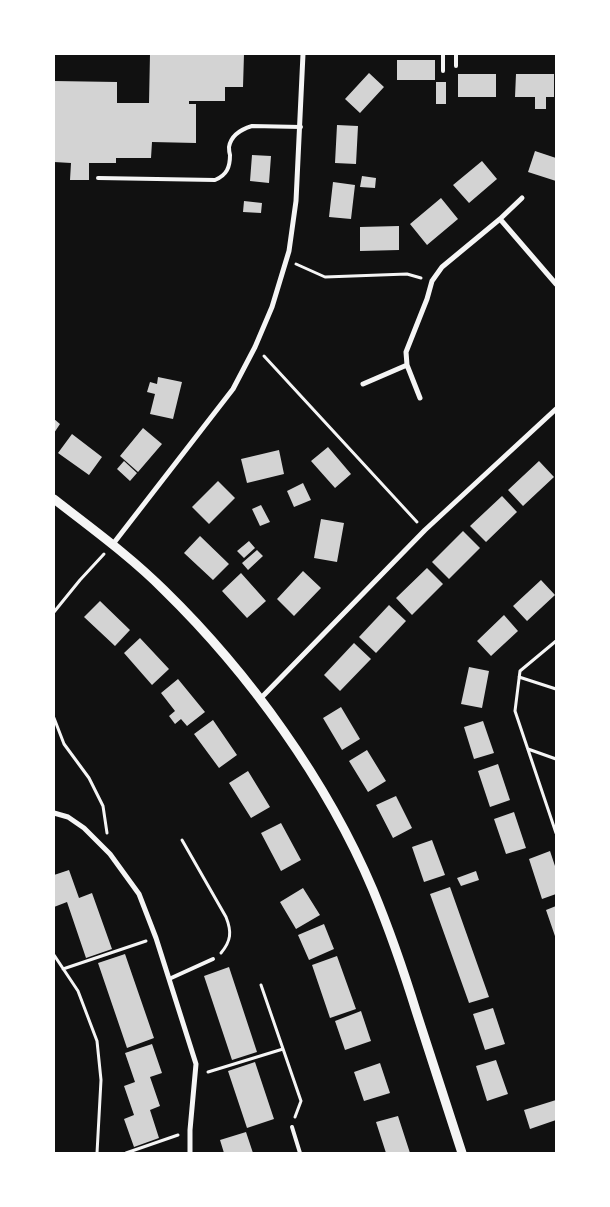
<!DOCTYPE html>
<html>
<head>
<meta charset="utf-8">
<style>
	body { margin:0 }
	#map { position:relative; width:610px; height:1207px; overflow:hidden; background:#111; font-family:Helvetica,sans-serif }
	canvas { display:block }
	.frame { position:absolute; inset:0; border:55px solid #fff; pointer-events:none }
</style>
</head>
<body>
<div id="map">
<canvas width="610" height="1207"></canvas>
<div class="frame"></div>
</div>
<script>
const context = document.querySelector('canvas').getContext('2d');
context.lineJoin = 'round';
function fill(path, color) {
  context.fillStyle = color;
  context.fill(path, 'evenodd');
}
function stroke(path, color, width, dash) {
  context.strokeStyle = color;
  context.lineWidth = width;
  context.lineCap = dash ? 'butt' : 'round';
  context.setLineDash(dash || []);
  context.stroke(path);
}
fill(new Path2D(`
	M150 54H244L243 87H225V101H189V104H196V143L152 142 151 158H116V163H89V180H70L71 163 54 162V81L117 82V103H149Z
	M397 60H435V80H397Z
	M369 73 384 87 360 113 345 99Z
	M458 74H496V97H458Z
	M516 74H554V97H546V109H535V97H515Z
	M436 82H446V104H436Z
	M337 125 358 126 356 164 335 163Z
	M535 151 556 158V181L528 172Z
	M252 155 271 156 269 183 250 181Z
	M482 161 497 179 469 203 453 185Z
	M362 176 376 178 375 188 360 187Z
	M333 182 355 185 351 219 329 217Z
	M441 198 458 219 427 245 410 224Z
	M244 201 262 203 261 213 243 212Z
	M399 226V250L360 251V227Z
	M158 377 182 382 173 419 150 414 155 394 147 392 150 382 157 384Z
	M54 419 60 424 54 433Z
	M143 428 162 444 138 472 120 456Z
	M72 434 102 457 89 475 58 453Z
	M328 447 351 474 335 488 311 461Z
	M279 450 284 474 247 483 241 459Z
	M124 461 137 473 130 481 117 469Z
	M539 461 554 477 523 506 508 490Z
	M218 481 235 498 209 524 192 507Z
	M303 483 311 500 294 507 287 491Z
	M502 496 517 512 486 542 470 526Z
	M261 505 270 522 260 526 252 509Z
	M321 519 344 523 337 562 314 558Z
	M463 531 480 548 449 579 432 562Z
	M200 536 229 564 213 580 184 553Z
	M249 541 255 548 244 558 237 551Z
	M257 550 263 556 248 570 242 563Z
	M427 568 443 584 412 615 396 598Z
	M303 571 321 588 294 616 277 599Z
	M241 573 266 601 247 618 222 591Z
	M541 580 555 595 527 621 513 606Z
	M100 601 130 630 115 646 84 617Z
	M389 605 406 621 376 653 359 637Z
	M504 615 518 631 491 656 477 641Z
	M140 638 169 669 152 685 124 653Z
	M354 643 371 659 340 691 324 675Z
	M469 667 489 671 482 708 461 704Z
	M178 679 205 712 187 726 181 719 175 724 169 716 175 711 161 693Z
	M341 707 360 739 342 750 323 718Z
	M213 720 237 755 219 768 194 734Z
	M483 721 494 753 474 759 464 727Z
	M367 750 386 781 368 792 349 761Z
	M498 764 510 800 490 807 478 771Z
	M248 771 270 807 251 818 229 783Z
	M396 796 412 828 393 838 376 805Z
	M514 812 526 848 506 854 494 819Z
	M281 823 301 860 281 871 261 833Z
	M432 840 445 875 424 882 412 847Z
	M550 851 556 869V894L542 899 529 859Z
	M69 870 79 898 92 893 112 949 86 958 67 902 54 907V875Z
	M476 871 479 880 461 886 457 878Z
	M450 887 489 997 469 1003 430 894Z
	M303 888 320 915 296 929 280 902Z
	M556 906V939L546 910Z
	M324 924 334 949 309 960 298 935Z
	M125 954 154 1038 127 1048 98 963Z
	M337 956 356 1009 330 1018 312 965Z
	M229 967 257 1052 232 1060 204 976Z
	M493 1008 505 1044 485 1050 473 1014Z
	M361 1011 371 1041 345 1050 335 1021Z
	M152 1044 162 1073 150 1077 160 1106 150 1110 159 1138 134 1147 124 1119 134 1115 124 1086 135 1082 125 1053Z
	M496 1060 508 1094 487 1101 476 1066Z
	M255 1062 274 1119 247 1128 228 1071Z
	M380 1063 390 1093 364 1101 354 1072Z
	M556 1100V1120L530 1129 524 1110Z
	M398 1116 410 1153H386L376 1122Z
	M246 1132 253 1153H224L220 1140Z`), '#d3d3d3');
stroke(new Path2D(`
	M296 264 325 277 407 274 421 278
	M264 356 417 522
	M54 612 80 580 104 554
	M556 641 520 671 515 711 556 833
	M519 677 556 689
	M54 718 64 744 89 778 103 806 107 833
	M528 749 556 759
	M182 840 226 917C232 932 231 941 221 953
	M54 955 78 991 97 1041 101 1080 97 1153
	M63 969 146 941
	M261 985 301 1101 295 1117
	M208 1072 283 1049
	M126 1153 178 1135`), '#f5f5f5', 3);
stroke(new Path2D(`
	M456 66V54
	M443 71V54
	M98 178 215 180C227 175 230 167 230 155 229 152 229 149 229 147 231 135 242 129 252 126L301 127
	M169 979 213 959
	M292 1127 300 1153`), '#f5f5f5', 4);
stroke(new Path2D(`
	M500 219 556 284
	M363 384 407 365
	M420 398 407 365 406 352 427 299 432 281 442 267 500 219 522 198
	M113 544 233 389 255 347 272 307 289 251 296 201 303 54
	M261 698 425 530 556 409
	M54 813 68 817 84 828 110 854 139 894 156 938 196 1064 190 1130V1153`), '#f5f5f5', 5);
stroke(new Path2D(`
	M54 499C91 528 130 556 164 590 249 673 327 781 373 890 390 931 404 972 417 1014 432 1060 447 1107 462 1153`), '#f5f5f5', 9);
</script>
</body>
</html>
